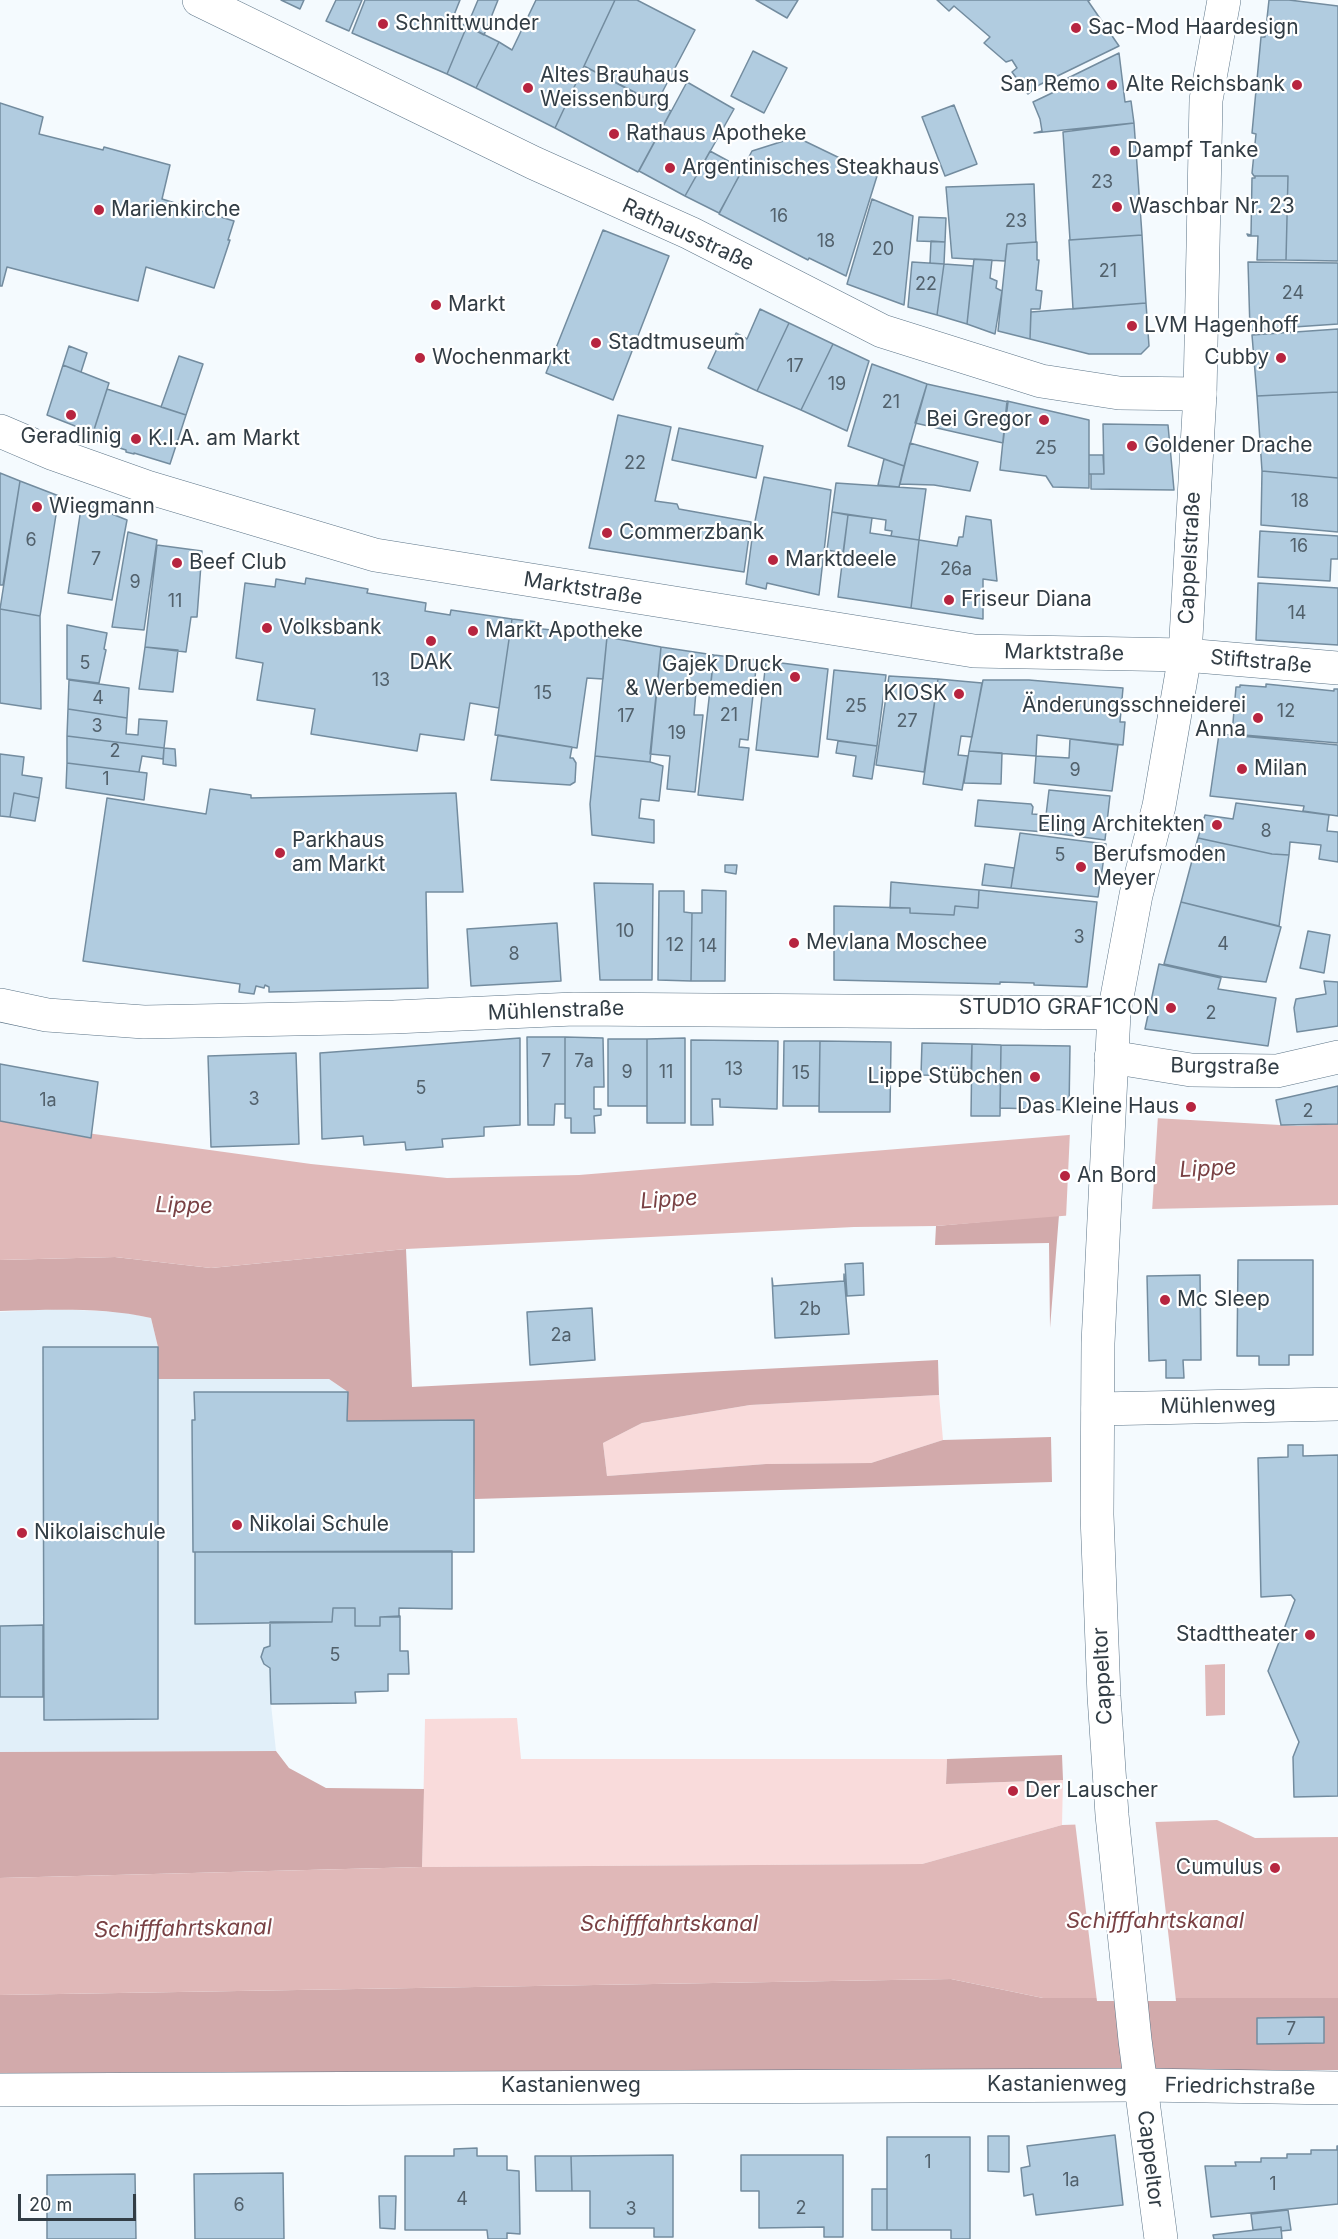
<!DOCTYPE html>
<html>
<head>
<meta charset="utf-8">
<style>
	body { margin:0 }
	#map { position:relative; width:1338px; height:2239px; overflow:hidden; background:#f4fafe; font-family:Inter,sans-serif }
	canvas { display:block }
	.scale { position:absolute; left:18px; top:2194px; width:118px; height:27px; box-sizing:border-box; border:3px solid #323d45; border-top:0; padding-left:8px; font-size:18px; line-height:21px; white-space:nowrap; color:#323d45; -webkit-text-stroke:4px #fff; paint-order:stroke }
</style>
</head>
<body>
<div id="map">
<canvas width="1338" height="2239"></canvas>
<div class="scale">20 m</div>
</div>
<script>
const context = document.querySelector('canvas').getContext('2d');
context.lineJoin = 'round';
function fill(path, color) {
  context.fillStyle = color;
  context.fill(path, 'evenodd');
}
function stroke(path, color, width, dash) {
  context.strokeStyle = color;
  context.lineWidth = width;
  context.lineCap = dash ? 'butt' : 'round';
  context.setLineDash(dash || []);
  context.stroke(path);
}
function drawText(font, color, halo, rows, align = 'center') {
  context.font = font + ' Inter,sans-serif';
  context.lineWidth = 4.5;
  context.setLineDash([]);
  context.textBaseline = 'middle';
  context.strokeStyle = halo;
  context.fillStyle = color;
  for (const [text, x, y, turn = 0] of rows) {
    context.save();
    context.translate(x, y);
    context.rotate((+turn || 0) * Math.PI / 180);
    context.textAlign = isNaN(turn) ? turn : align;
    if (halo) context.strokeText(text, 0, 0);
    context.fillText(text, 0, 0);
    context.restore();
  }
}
fill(new Path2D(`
	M54 1309 123 1312 151 1318 158 1347 159 1379H329L348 1392 347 1421 474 1420V1552L452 1551V1609L399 1608V1617L264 1648 261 1657 264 1664 270 1668 271 1704 276 1751 0 1752V1312Z`), '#e1eff9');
fill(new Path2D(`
	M939 1395 943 1440 871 1463 766 1464 607 1476 603 1443 642 1423 750 1405Z
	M517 1718 521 1759H947L946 1784 1063 1780 1062 1825 922 1864 422 1867 425 1719Z`), '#f9dbdb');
fill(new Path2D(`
	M1059 1215 1050 1328 1049 1243 935 1245 936 1226Z
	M406 1249 412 1387 938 1360 939 1395 750 1405 642 1423 603 1443 607 1476 766 1464 871 1463 943 1440 1051 1437 1052 1482 475 1499 473 1420 347 1421 348 1392 329 1379H158V1347L151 1318C101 1307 50 1310 0 1311V1260L115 1257 211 1268Z
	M276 1751 289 1768 326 1788 424 1789 422 1867 0 1878V1752Z
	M1062 1755 1063 1780 946 1784 947 1759Z
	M951 1979 1043 1998H1338V2070L0 2073V1995Z`), '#d2aaab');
fill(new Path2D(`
	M0 1116 94 1134 311 1164 447 1178 579 1175 1069 1135 1154 1118 1298 1126 1338 1124V1205L1150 1209 936 1226 854 1227 406 1249 211 1268 115 1257 0 1260Z
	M1225 1664V1715L1206 1716 1205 1665Z
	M1217 1820 1255 1838 1338 1837V1998H1043L951 1979 0 1995V1878L422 1867 922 1864 1062 1825Z`), '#e0b8b8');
fill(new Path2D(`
	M1154 1115H1158L1152 1212 1066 1218 1070 1131Z
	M1155 1818 1176 2001H1097L1075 1822Z`), '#f4fafe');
const building = new Path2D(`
	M281 0H304L300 9Z
	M336 0H362L349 31 326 21Z
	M365 0H460L452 20 467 26 447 74 352 33Z
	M478 0H498L484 35 467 26Z
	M536 0H615L555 128 476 88 499 42 512 50Z
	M615 0H637L695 30 656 104 584 66Z
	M756 0H798L787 18Z
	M937 0H1090L1088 1 1119 46 1039 85 1028 94 1012 72 1017 68 1012 60 1006 62 984 43 990 37 954 6 949 11Z
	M1269 0H1289L1338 6V261L1286 260 1288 176H1254L1252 173 1256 134 1252 133 1261 37H1265Z
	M467 26 499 42 476 88 447 74Z
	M753 51 787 68 764 113 731 96Z
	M1119 53 1125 102 1131 101 1134 123 1034 133 1042 131 1040 119 1033 102 1071 84 1068 78Z
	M584 66 671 111 638 172 555 128Z
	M687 82 734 109 685 196 639 171Z
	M0 103 43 117 39 134 103 150 104 147 170 165 162 199 234 221 228 240H230L214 288 146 267 138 301 7 267 2 286H0Z
	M954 105 977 164 945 176 922 117Z
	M1134 123 1142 235 1070 240 1063 132Z
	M792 135 877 176 846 276 809 258 808 260 719 214 752 151 790 139Z
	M710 151 743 169 719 213 685 196Z
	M1255 176H1288L1286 260H1257L1258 236H1248L1247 234 1251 235 1252 178H1255Z
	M1034 184 1036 242 1007 244 1005 261 952 258 946 187Z
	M872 199 913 216 904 305 847 284Z
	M919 217 946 218 945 242 917 241Z
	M603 230 669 256 613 400 546 373Z
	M1142 235 1146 303 1073 309 1069 240Z
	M931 241 945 242 944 264 930 263Z
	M1037 242V260H1039L1036 290 1042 291 1040 309H1031L1030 339 998 331 1007 244Z
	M974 259 992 260 990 278 997 281 996 288 1002 291 995 334 967 324Z
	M912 262 944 264 937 315 908 307Z
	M1248 262 1338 263V324L1250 330Z
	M944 264 973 266 967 324 937 315Z
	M1146 303 1149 346 1141 354H1089L1030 339 1031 312Z
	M760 309 789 323 757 391 708 368 721 340 731 344 736 333 747 339Z
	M789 323 833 344 801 410 757 391Z
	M1338 329V392L1257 396 1252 335Z
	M833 344 869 361 847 431 801 410Z
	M69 346 87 353 81 372 63 365Z
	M179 356 203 364 186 415 161 407Z
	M872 364 927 384 904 466 848 446Z
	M63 365 109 383 93 433 47 415Z
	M927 384 1008 402 1003 443 915 423Z
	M107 389 186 415 170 464 134 453V454L126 452V450L91 439Z
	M1338 392V478L1262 471 1257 396Z
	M1007 401 1089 420V488L1053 487 1046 476 1000 470Z
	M618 415 671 427 655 501 677 504 679 509 751 522 744 572 589 548Z
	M1103 424 1168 425 1174 490 1091 489V474H1104Z
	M679 428 763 446 756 478 672 460Z
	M910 443 978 462 970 491 934 485 900 484Z
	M1089 455H1103L1104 474H1089Z
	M884 459 904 466 899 487 878 485Z
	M1262 471 1338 478V532L1261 525Z
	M0 473 20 481 3 585H0Z
	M764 477 831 490 819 595 767 583 766 589 746 584 753 531Z
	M20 481 59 496 40 616 0 609Z
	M836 483 926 489 919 540 891 536 892 531 885 530 886 520 832 512Z
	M82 502 127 520 112 600 68 593Z
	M832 512 848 515 843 553 827 550Z
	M848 515 872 518 870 533 919 540 911 608 838 597Z
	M966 516 991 520 997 581 983 579V619L911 608 919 540 957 546 959 537H963Z
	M1260 531 1338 536V559H1331L1330 581 1258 577Z
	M128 532 157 540 144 630 112 627Z
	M157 545 202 551 197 617H191L186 652 145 647Z
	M306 578 368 589 367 593 426 603 425 611 450 615 451 610 512 619 499 708 470 703 464 740 420 734 417 751 311 734 315 709 257 700 263 663 236 658 245 583 275 587 276 579 305 584Z
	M1258 583 1338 588V645L1256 640Z
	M0 609 40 616 41 709 0 703Z
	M512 619 538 622 543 629 607 637 603 679 587 678 577 748 495 735Z
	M67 625 107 633 104 649 106 650 99 683 67 679Z
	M607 637 661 647 650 762 595 756Z
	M145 647 178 650 173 692 139 689Z
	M661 647 714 655 710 692 696 691 694 715H703L695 792 667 789 670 756 650 754Z
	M714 655 757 660 748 740 740 739 739 747 749 748 743 800 698 795Z
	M766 661 828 669 818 757 756 750Z
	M834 670 886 675 877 746 827 739Z
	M889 676 938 679 924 772 876 765Z
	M938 679 982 683 972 737 961 736 958 755 968 756 962 790 923 784Z
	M69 680 129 688 127 718 68 709Z
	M983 680H1029L1123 688 1120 722H1125L1123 745 1037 735 1036 756 969 751Z
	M1266 684 1334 691V689H1338V743L1232 734 1236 687H1240V685L1266 687Z
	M68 709 127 718 126 734 138 735 139 719 167 721 164 748 67 736Z
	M1219 734 1338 745V816L1303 811 1304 806 1210 796Z
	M498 735 572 747 570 758H573L576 763 575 782 570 785 491 780Z
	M67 736 164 748 163 759 142 756 139 772 67 763Z
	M1070 739 1118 745 1112 791 1034 783 1036 756 1069 758Z
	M838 741 877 746 872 779 853 776 856 756 836 753Z
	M164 748 175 749 176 766 163 764Z
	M969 751 1002 753 1001 784 964 783Z
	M0 754 24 757 22 775 42 778 39 798 14 793 10 817 0 816Z
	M595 756 650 762 663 766 659 801 641 799 639 818 654 820V843L592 835 590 804Z
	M67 763 147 773 144 800 66 788Z
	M210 789 251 795V798L456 793 463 892H426L428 988 269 992V987L265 985 264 988 256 986 254 994 239 992 240 984 83 961 107 798 206 814Z
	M1049 790 1110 796 1105 840 1044 832Z
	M14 793 39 798 35 821 10 817Z
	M978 800 1031 804 1033 807 1032 814 1046 815 1044 832 975 826Z
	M1236 803 1329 815 1327 831 1338 832V862L1319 859 1321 845 1290 842 1289 855 1272 854 1198 838 1205 815 1233 819Z
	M1020 833 1106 844 1098 897 1011 888Z
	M1198 838 1272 854 1289 855 1279 926 1181 902Z
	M985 864 1014 868 1011 888 982 885Z
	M725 865H737L736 874 725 872Z
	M891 882 979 890 978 908 955 906 954 915 910 913V908H890Z
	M594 883 653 884 652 980H600Z
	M702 890 726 891 725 981H691L692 913H702Z
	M979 890 1097 902 1087 987 1034 985V983L1000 982V984L834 980V906L910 908V913L954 915 955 906 978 908Z
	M659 891H684V912L692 913 691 981 658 980Z
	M1181 902 1281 927 1266 982 1223 977 1164 964Z
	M557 923 561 981 471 986 467 929Z
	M1308 931 1330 935 1324 973 1300 968Z
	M1159 964 1221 978 1218 989 1276 998 1268 1046 1145 1029Z
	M1324 981 1338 982V1026L1297 1032 1294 1008 1296 999 1326 994Z
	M527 1037H565V1104H555L554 1125H528Z
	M565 1037 603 1038 604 1087H594V1109H601V1115L594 1116 595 1133H571V1118H565Z
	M520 1038V1125L484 1127V1136L442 1139 443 1147 406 1150 405 1142 364 1145 363 1136 322 1139 320 1053Z
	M685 1038V1123H647V1039Z
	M608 1039H647V1106H608Z
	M691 1040 778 1041 777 1109 720 1107V1099H712L713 1125H691Z
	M784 1041H820L819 1106H783Z
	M820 1041 891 1042 890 1112H819Z
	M922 1043 972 1044 971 1076 921 1075Z
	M972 1044 1001 1045 1000 1116H971Z
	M1001 1045 1070 1046 1069 1110 1000 1108Z
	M296 1053 299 1144 211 1147 208 1056Z
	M0 1064 98 1082 91 1138 0 1121Z
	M1338 1086V1124L1281 1125 1276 1100Z
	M1238 1260H1313V1355H1289V1365H1259V1356H1237Z
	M863 1263 864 1295 847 1296 845 1264Z
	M844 1274 849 1334 775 1338 772 1278 773 1286 844 1281Z
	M1200 1275 1201 1360H1183L1184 1378H1166V1360L1149 1361 1147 1276Z
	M592 1308 595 1360 530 1365 527 1312Z
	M43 1347H158V1719L44 1720Z
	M194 1392H348L347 1421 474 1420V1552H193L192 1420H195Z
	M1288 1445H1303V1456L1338 1455V1796L1294 1797 1293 1757 1299 1742 1268 1671 1295 1600 1291 1595 1261 1597 1258 1458 1288 1457Z
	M452 1551V1609L399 1608V1617H380V1626H355V1608H333L332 1622 195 1624V1552Z
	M333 1608H355V1626H380V1617L400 1616V1651H408L409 1674H388V1691L355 1692 356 1703 271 1704 270 1668 264 1664 261 1657 264 1648 270 1646V1622H332Z
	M43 1625V1697H0V1626Z
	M1324 2017V2043L1257 2044V2018Z
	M1115 2135 1123 2205 1036 2215 1033 2194 1024 2196 1021 2168 1030 2166 1027 2146Z
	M988 2136H1009V2172L988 2171Z
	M887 2137H970V2239H951V2230H887Z
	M1337 2146H1338V2204L1211 2217 1205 2166H1236L1235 2162H1261V2158H1287V2154H1311V2150H1337Z
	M477 2148V2156H507V2170L519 2171 520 2234 507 2233V2239H488L487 2230H405V2156H454V2149Z
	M673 2155V2237H654V2228H590V2191H572L571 2156Z
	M741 2155H843V2237H824V2227L759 2228V2191H741Z
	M535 2156H571L572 2191H536Z
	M283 2173 284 2239H195L194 2174Z
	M135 2174 136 2239H47V2175Z
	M872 2189H887V2230H872Z
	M379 2196H396L395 2229 380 2228Z
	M1288 2210 1291 2230 1281 2231V2227L1253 2230 1251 2214Z
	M1281 2227 1282 2239H1214L1213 2235Z`);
fill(building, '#b1cce0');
stroke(building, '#738c9f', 1.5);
const street = new Path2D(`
	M199 0 534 163 690 233 882 331 1041 381 1119 393 1200 394
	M0 431 54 454 147 487 375 555 974 651 1185 655 1338 668
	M0 1005 47 1015 144 1022 394 1017 574 1009 1114 1013
	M1111 1057 1191 1070 1277 1071 1338 1057
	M1098 1409 1338 1404
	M0 2090 1141 2085 1338 2088`);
const secondary = new Path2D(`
	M1161 2239 1135 2040 1112 1815 1104 1696 1097 1515 1098 1343 1114 1013 1136 895 1159 806 1185 655 1200 394 1206 100 1224 0`);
stroke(street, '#5c7487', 34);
stroke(secondary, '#5c7487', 34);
stroke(street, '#fff', 33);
stroke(secondary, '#fff', 33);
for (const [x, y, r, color] of [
	[383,24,6,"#b72540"],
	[1076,28,6,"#b72540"],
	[1112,85,6,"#b72540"],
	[1297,85,6,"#b72540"],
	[528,88,6,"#b72540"],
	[614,134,6,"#b72540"],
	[1115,151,6,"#b72540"],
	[670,168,6,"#b72540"],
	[1117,207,6,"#b72540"],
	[99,210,6,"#b72540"],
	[436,305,6,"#b72540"],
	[1132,326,6,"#b72540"],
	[596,343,6,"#b72540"],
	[420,358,6,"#b72540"],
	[1281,358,6,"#b72540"],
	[71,415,6,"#b72540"],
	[1044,420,6,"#b72540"],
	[136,439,6,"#b72540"],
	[1132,446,6,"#b72540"],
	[37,507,6,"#b72540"],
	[607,533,6,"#b72540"],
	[773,560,6,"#b72540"],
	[177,563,6,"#b72540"],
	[949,600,6,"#b72540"],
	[267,628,6,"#b72540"],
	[473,631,6,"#b72540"],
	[431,641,6,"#b72540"],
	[795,677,6,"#b72540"],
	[959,694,6,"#b72540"],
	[1258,718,6,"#b72540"],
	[1242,769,6,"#b72540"],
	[1217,825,6,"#b72540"],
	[280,853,6,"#b72540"],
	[1081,867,6,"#b72540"],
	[794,943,6,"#b72540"],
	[1171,1008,6,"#b72540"],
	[1035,1077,6,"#b72540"],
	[1191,1107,6,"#b72540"],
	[1065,1176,6,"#b72540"],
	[1165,1300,6,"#b72540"],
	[237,1525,6,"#b72540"],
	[22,1533,6,"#b72540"],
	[1310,1635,6,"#b72540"],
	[1013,1791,6,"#b72540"],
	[1275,1868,6,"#b72540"]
]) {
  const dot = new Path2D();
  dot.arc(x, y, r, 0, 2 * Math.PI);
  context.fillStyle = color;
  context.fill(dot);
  stroke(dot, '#fff', 2);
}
drawText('18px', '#52616c', null, [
	["23",1102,183],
	["16",779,217],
	["23",1016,222],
	["18",826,242],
	["20",883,250],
	["21",1108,272],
	["22",926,285],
	["24",1293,294],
	["17",795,367],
	["19",837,385],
	["21",891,403],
	["25",1046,449],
	["22",635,464],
	["18",1300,502],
	["6",31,541],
	["16",1299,547],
	["7",96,560],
	["26a",956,570],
	["9",135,583],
	["11",175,602],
	["14",1297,614],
	["5",85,664],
	["13",381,681],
	["15",543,694],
	["4",98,699],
	["25",856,707],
	["12",1286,712],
	["21",729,716],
	["17",626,717],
	["27",907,722],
	["3",97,727],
	["19",677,734],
	["2",115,752],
	["9",1075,771],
	["1",106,780],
	["8",1266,832],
	["5",1060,856],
	["10",625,932],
	["3",1079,938],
	["4",1223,945],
	["12",675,946],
	["14",708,947],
	["8",514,955],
	["2",1211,1014],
	["7",546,1062],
	["7a",584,1062],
	["13",734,1070],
	["9",627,1073],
	["11",666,1073],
	["15",801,1074],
	["5",421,1089],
	["3",254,1100],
	["1a",48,1101],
	["2",1308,1112],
	["2b",810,1310],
	["2a",561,1336],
	["5",335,1656],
	["7",1291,2030],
	["1",928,2163],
	["1a",1071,2181],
	["1",1273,2185],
	["4",462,2200],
	["6",239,2206],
	["2",801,2209],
	["3",631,2210]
]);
drawText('21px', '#323d45', '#fff', [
	["Schnittwunder",395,24],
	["Sac-Mod Haardesign",1088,28],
	["Altes Brauhaus",540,76],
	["Weissenburg",540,100],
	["San Remo",1100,85,"right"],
	["Alte Reichsbank",1285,85,"right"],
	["Rathaus Apotheke",626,134],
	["Dampf Tanke",1127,151],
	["Argentinisches Steakhaus",682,168],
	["Waschbar Nr. 23",1129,207],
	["Marienkirche",111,210],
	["Markt",448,305],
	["LVM Hagenhoff",1144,326],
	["Stadtmuseum",608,343],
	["Wochenmarkt",432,358],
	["Cubby",1269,358,"right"],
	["Bei Gregor",1032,420,"right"],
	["Geradlinig",71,437,"center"],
	["K.I.A. am Markt",148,439],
	["Goldener Drache",1144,446],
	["Wiegmann",49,507],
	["Commerzbank",619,533],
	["Marktdeele",785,560],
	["Beef Club",189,563],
	["Friseur Diana",961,600],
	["Volksbank",279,628],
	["Markt Apotheke",485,631],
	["DAK",431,663,"center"],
	["Gajek Druck",783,665,"right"],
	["& Werbemedien",783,689,"right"],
	["KIOSK",947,694,"right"],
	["Änderungsschneiderei",1246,706,"right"],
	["Anna",1246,730,"right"],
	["Milan",1254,769],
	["Eling Architekten",1205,825,"right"],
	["Parkhaus",292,841],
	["am Markt",292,865],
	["Berufsmoden",1093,855],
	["Meyer",1093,879],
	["Mevlana Moschee",806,943],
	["STUD1O GRAF1CON",1159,1008,"right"],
	["Lippe Stübchen",1023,1077,"right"],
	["Das Kleine Haus",1179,1107,"right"],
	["An Bord",1077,1176],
	["Mc Sleep",1177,1300],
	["Nikolai Schule",249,1525],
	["Nikolaischule",34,1533],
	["Stadttheater",1298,1635,"right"],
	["Der Lauscher",1025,1791],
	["Cumulus",1263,1868,"right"]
], 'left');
drawText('21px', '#323d45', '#fff', [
	["Rathausstraße",688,235,25],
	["Cappelstraße",1190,558,-87],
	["Marktstraße",583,589,9],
	["Marktstraße",1064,653,1],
	["Stiftstraße",1261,662,5],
	["Mühlenstraße",556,1011,-2],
	["Burgstraße",1225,1067,1],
	["Mühlenweg",1218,1406,-1],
	["Cappeltor",1103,1676,-93],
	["Kastanienweg",1057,2085],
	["Kastanienweg",571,2086],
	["Friedrichstraße",1240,2087,1],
	["Cappeltor",1150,2159,83]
]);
drawText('italic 22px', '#794144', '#fff', [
	["Lippe",1208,1169,-3],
	["Lippe",669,1200,-4],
	["Lippe",184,1206,1],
	["Schifffahrtskanal",1155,1921],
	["Schifffahrtskanal",669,1924],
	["Schifffahrtskanal",183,1929,-1]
]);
</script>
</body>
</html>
